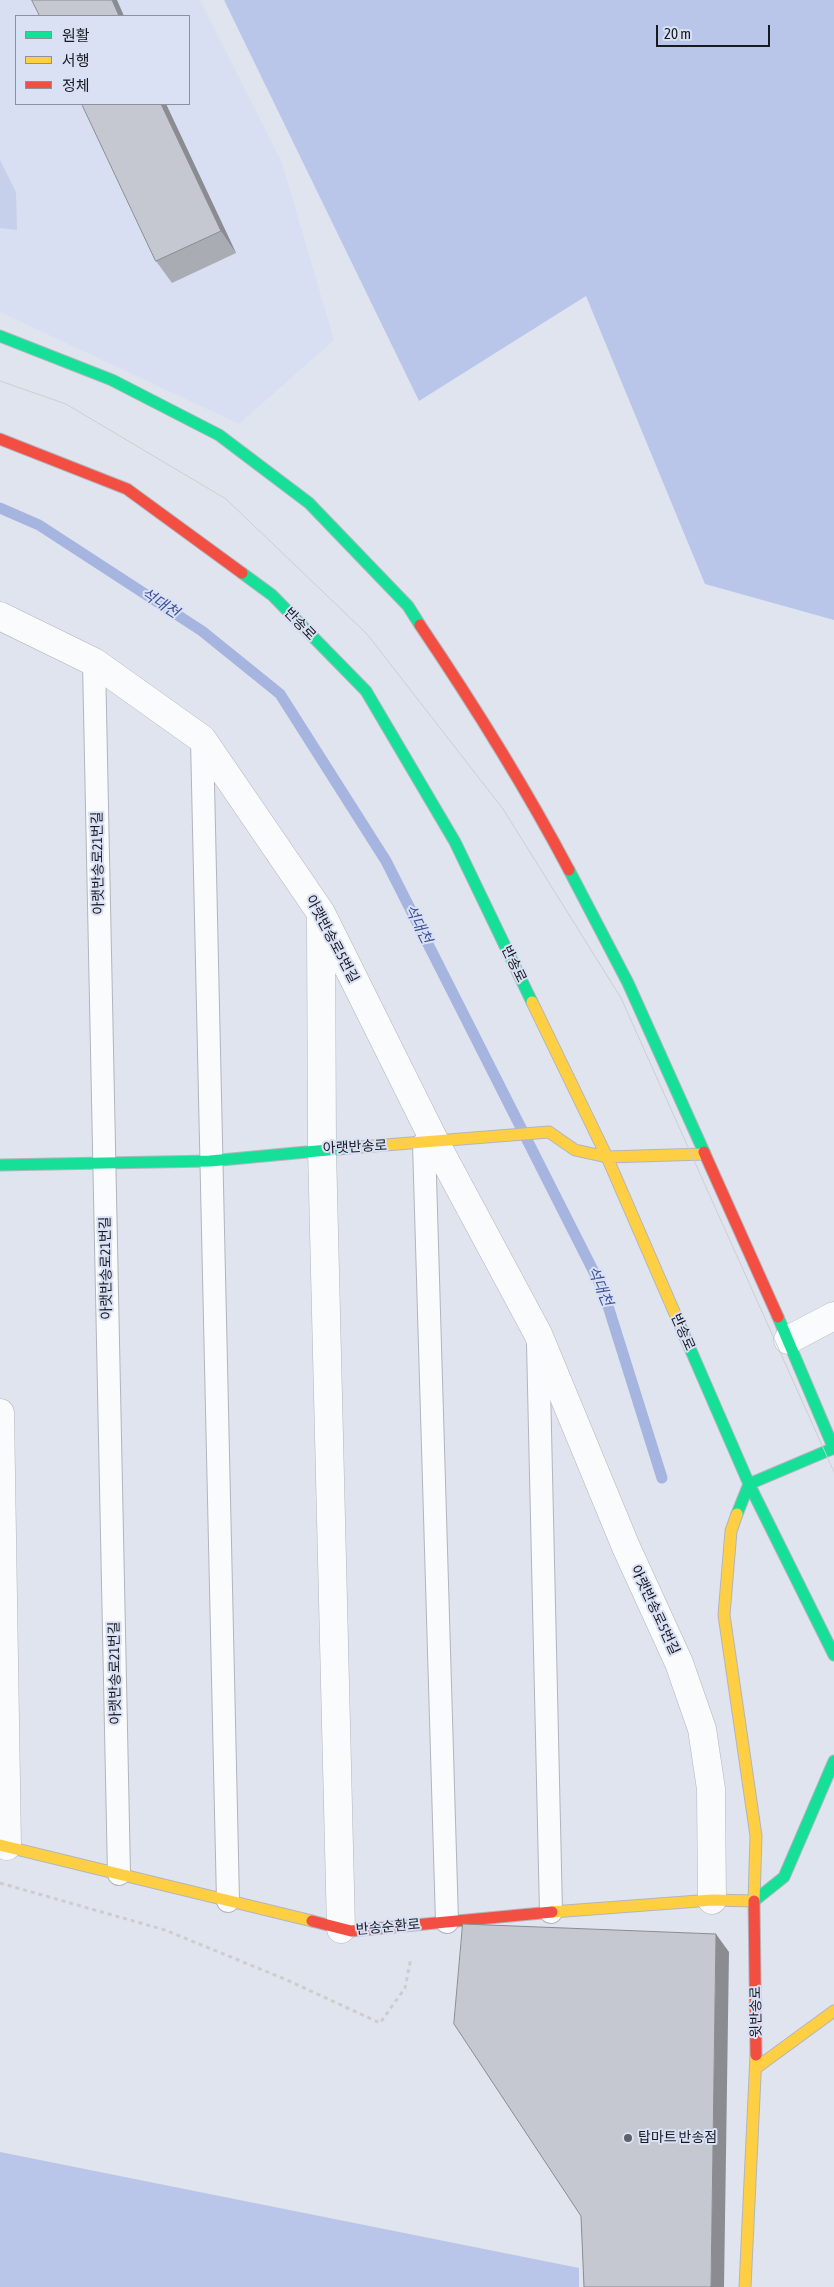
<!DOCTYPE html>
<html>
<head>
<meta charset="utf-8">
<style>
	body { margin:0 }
	#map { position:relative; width:834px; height:2287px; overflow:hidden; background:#e0e4ee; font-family:"Asap Condensed","Noto Sans KR",sans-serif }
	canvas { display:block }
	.legend { position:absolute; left:15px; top:15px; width:175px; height:90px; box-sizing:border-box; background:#dae1f4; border:1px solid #8c91a0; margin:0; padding:6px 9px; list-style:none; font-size:15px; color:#181a21 }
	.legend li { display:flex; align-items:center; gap:10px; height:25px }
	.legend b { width:25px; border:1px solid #8c91a0 }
	.scale { position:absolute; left:656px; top:25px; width:114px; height:22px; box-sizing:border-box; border:2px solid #181a21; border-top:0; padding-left:6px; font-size:15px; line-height:18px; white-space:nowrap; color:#181a21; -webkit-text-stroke:4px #dae1f4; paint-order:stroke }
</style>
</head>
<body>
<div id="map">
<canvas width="834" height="2287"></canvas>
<ul class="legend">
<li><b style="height:6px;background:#16e098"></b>원활</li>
<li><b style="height:6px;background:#ffcf43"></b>서행</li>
<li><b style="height:6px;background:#f24e42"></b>정체</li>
</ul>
<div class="scale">20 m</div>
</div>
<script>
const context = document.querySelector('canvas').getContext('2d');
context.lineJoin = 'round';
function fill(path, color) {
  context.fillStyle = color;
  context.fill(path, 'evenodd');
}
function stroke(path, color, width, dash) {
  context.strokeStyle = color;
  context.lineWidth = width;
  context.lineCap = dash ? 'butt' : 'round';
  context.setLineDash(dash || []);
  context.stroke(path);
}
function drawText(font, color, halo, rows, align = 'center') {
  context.font = font + ' "Asap Condensed","Noto Sans KR",sans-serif';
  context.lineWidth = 4;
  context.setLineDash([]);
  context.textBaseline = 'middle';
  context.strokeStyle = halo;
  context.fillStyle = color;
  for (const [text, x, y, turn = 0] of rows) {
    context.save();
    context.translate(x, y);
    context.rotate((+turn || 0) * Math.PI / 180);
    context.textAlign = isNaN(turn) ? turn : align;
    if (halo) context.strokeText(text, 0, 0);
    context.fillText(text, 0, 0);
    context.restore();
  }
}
fill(new Path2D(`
	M0 0H200L282 163 334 340 239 424 0 312ZM16 16H189V104H16Z`), '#d8dff2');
fill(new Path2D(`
	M0 160 16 192 17 230 0 228Z`), '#c6d0eb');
fill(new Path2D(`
	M224 0H834V620L705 584 586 296 419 401Z
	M0 2152 579 2268V2287H0Z`), '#b9c6ea');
stroke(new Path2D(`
	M0 508 39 525 202 631 280 694 386 861 603 1290 662 1478`), '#a6b5df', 11);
const lane = new Path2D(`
	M94 662 119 1874
	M202 739 228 1901
	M424 1143 447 1922
	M538 1343 551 1912`);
const street = new Path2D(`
	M0 616 94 662 202 739 321 913 435 1142 538 1334 626 1547 679 1663 702 1729 711 1789 712 1900
	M321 919 322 1149 341 1929
	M788 1340 834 1316
	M0 1413 7 1846`);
const fast = new Path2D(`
	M0 336 112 380 219 435 309 503 408 606 420 625
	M242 573 272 595 366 691 455 842 532 1002
	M569 870 628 983 704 1152
	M0 1165 210 1161 360 1147
	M778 1317 834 1449
	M679 1323 749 1484 834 1655
	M737 1514 749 1484 834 1448
	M754 1901 784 1877 834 1761`);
const slow = new Path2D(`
	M532 1002 607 1157 679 1323
	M360 1147 549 1132 575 1150 607 1157 705 1154
	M737 1514 731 1531 724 1615 756 1836 754 1901
	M0 1845 312 1921
	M552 1912 712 1900 754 1901
	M756 2068 834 2011
	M745 2287 756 2055`);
const jam = new Path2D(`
	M0 439 127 489 242 573
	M420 625C474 705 524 785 569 870
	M704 1152 778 1317
	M754 1901 756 2055
	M312 1921 351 1931 552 1912`);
stroke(lane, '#b2b5bd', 24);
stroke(street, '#b2b5bd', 29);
stroke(fast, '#b2b5bd', 13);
stroke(slow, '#b2b5bd', 13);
stroke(jam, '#b2b5bd', 13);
stroke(new Path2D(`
	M0 1883 165 1930 287 1980 380 2023 405 1988 411 1958`), '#cccdd0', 3, [4, 4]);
stroke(lane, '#fafbfc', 22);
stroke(street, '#fafbfc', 28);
stroke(fast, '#16e098', 11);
stroke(slow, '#ffcf43', 11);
stroke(jam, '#f24e42', 11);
stroke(new Path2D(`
	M0 381 66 404 226 499 367 634 503 809 621 998 834 1472`), '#ccced1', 1);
fill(new Path2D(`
	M166 104 236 253 172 283 156 261Z`), '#a9acb3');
fill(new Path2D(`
	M112 0H117L124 16H119Z
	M161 104H166L236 253 221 231Z
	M716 1934 729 1952 724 2287H711Z`), '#8a8c92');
const building = new Path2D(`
	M32 0H112L119 16H40Z
	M82 104H161L221 231 156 261Z
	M463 1924 716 1934 711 2287H584L581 2216 454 2024Z`);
fill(building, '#c5c8d0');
stroke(building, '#8a8c92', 1);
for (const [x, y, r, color] of [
	[628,2138,5,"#5e6169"]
]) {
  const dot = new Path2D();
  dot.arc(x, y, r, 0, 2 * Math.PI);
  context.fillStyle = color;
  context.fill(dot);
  stroke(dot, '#dae1f4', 2);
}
drawText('14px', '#181a21', '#dae1f4', [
	["반송로",300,624,46],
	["아랫반송로21번길",98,863,-91],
	["아랫반송로5번길",332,939,62],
	["반송로",514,964,64],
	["아랫반송로",355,1147,-3],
	["아랫반송로21번길",106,1268,-91],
	["반송로",683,1332,66],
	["아랫반송로5번길",655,1610,65],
	["아랫반송로21번길",115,1673,-91],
	["반송순환로",388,1927,-5],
	["윗반송로",756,2012,-91]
]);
drawText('14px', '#181a21', '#dae1f4', [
	["탑마트 반송점",638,2138]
], 'left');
drawText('italic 15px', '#3d5297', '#dae1f4', [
	["석대천",160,603,33],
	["석대천",418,924,63],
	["석대천",600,1286,67]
]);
</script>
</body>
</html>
